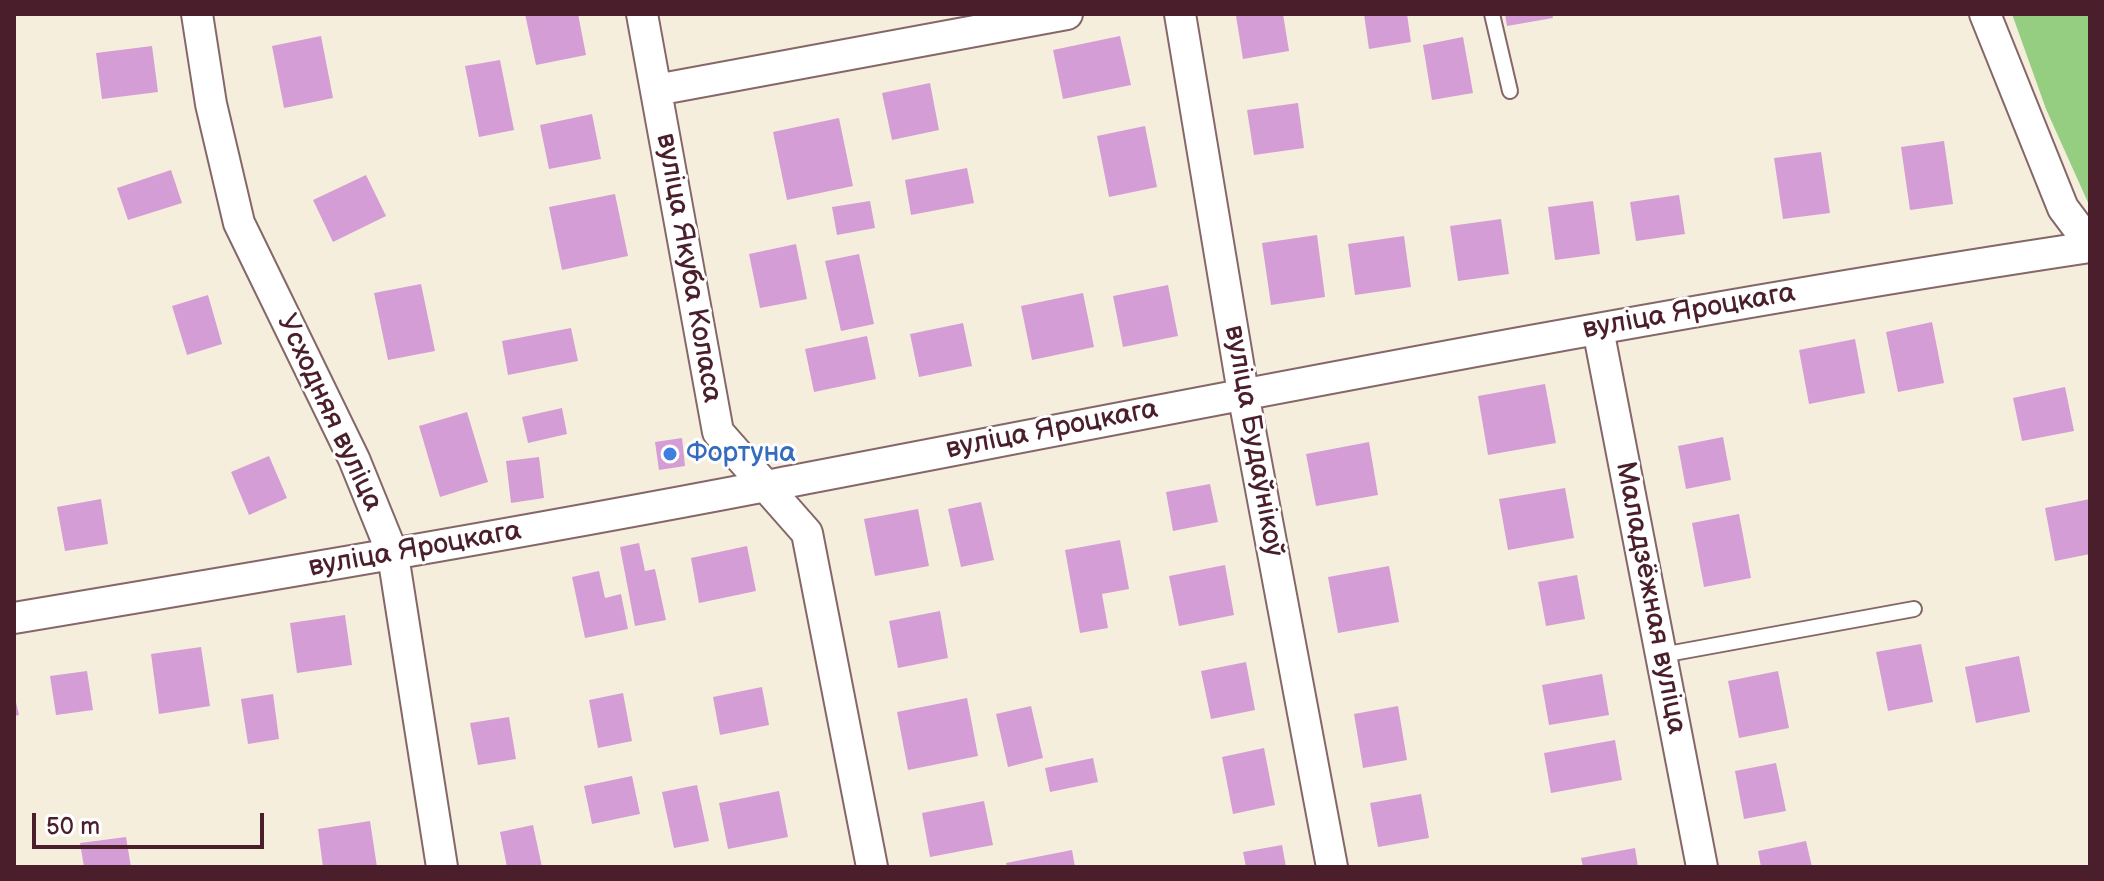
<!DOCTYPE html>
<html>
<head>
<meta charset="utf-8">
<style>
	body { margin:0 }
	#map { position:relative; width:2104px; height:881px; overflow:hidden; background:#f5eedd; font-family:"Balsamiq Sans",sans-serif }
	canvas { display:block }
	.frame { position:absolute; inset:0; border:16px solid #4a1f2b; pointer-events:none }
	.scale { position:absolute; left:32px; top:813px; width:232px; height:36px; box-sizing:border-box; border:4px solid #4a1f2b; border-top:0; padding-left:10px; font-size:24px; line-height:28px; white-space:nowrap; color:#4a1f2b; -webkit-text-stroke:6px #fff; paint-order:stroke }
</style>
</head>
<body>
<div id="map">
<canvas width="2104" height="881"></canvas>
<div class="frame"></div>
<div class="scale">50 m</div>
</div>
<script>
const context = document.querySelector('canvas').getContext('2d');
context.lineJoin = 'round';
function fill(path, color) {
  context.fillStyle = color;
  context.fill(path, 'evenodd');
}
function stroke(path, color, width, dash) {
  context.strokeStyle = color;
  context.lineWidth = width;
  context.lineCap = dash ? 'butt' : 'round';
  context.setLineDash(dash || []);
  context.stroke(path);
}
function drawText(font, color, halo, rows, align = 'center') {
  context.font = font + ' "Balsamiq Sans",sans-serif';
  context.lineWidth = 6;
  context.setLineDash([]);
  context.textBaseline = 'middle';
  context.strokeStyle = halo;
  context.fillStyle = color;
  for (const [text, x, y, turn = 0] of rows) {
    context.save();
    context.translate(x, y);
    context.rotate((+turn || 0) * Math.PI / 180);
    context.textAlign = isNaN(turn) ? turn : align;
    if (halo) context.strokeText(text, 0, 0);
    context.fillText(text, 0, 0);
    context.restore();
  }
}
fill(new Path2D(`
	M2012 14H2090V207L2046 109Z`), '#96ce81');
fill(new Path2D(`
	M525 14H578L586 55 536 65Z
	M1249 14H1283L1289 51 1243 59 1236 16Z
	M1364 14H1407L1411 42 1369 49Z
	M1505 14H1552L1553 18 1507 26Z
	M321 36 333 98 284 108 272 46Z
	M1120 36 1131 85 1063 99 1053 50Z
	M1463 37 1473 93 1432 100 1423 45Z
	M152 46 158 92 102 99 96 53Z
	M500 60 514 130 479 137 465 66Z
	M930 83 939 130 892 140 882 93Z
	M1298 103 1304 148 1254 155 1247 110Z
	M592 114 601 159 549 169 540 125Z
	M839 118 853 186 787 200 773 132Z
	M1145 126 1157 187 1109 197 1097 136Z
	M1944 141 1953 204 1910 210 1901 147Z
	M1821 152 1830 213 1783 219 1774 158Z
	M967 168 974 203 911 215 905 180Z
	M171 170 182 203 128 220 117 188Z
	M366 175 386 216 333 242 313 200Z
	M615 194 628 256 562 270 549 207Z
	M1679 195 1685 234 1636 241 1630 202Z
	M870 201 875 228 837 235 832 207Z
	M1593 201 1600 254 1555 260 1548 207Z
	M1501 219 1509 274 1458 281 1450 226Z
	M1317 235 1325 297 1271 305 1262 243Z
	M1404 236 1411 287 1355 295 1348 244Z
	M796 244 807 299 760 308 749 254Z
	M859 254 874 324 841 331 825 261Z
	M421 284 435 351 388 360 374 293Z
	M1168 285 1178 336 1123 347 1113 296Z
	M1083 293 1094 347 1032 360 1021 306Z
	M208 295 222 344 187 355 172 306Z
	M1932 322 1944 383 1898 392 1886 332Z
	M963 323 972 366 919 377 910 334Z
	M571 328 578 361 508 375 502 341Z
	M867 336 876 379 814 392 805 349Z
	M1855 339 1865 393 1809 404 1799 350Z
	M1545 384 1556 443 1488 455 1478 396Z
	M2065 387 2074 431 2022 441 2013 398Z
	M562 408 567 434 528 443 522 417Z
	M467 412 488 482 440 497 419 426Z
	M1723 437 1731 480 1686 489 1678 446Z
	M682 438 685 466 659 470 655 442Z
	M1369 442 1378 495 1316 506 1306 454Z
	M269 456 287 498 249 515 231 472Z
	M539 457 544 498 511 503 506 461Z
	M1210 484 1218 522 1173 531 1166 492Z
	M1565 488 1574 538 1508 550 1499 499Z
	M101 499 108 544 65 551 57 507Z
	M2090 499V554L2055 561 2045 508Z
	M981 502 994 560 961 567 948 509Z
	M918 509 929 566 875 576 864 519Z
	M1739 514 1751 578 1704 587 1692 523Z
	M1120 540 1129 589 1102 594 1108 628 1080 633 1065 550Z
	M639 543 645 571 655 569 666 620 635 626 620 547Z
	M747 546 756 591 699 603 691 558Z
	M1225 565 1234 615 1179 626 1169 576Z
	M1389 566 1399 622 1338 633 1328 577Z
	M599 571 605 598 621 594 628 629 585 638 572 577Z
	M1577 575 1585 619 1546 626 1538 582Z
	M940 611 948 658 898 668 889 621Z
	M345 615 352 665 297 673 290 623Z
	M1921 644 1933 702 1888 711 1876 652Z
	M201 647 210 706 159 714 151 654Z
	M2019 656 2030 712 1976 723 1965 667Z
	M1246 662 1255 710 1211 719 1201 671Z
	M87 671 93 710 56 715 50 676Z
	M1778 671 1789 728 1739 738 1728 681Z
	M1602 674 1609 715 1549 725 1542 685Z
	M762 687 769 725 720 735 713 697Z
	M623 693 632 741 598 748 589 700Z
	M14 694 19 715 14 716Z
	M273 694 279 739 248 744 241 699Z
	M967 698 978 756 908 770 897 712Z
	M1031 706 1043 758 1008 767 996 714Z
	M1398 706 1407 760 1363 768 1354 714Z
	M509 717 516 759 478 765 470 723Z
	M1615 740 1622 780 1551 793 1544 753Z
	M1264 748 1275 805 1233 814 1222 757Z
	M1093 758 1098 782 1050 792 1045 768Z
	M1776 763 1786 811 1744 819 1735 771Z
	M632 776 640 814 592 824 584 786Z
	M697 785 709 841 674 848 662 792Z
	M779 791 788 837 728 849 719 803Z
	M1421 794 1429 838 1378 847 1370 803Z
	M984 801 993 845 930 857 922 813Z
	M370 821 377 867H323L318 829Z
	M533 825 542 867H507L500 832Z
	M126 837 131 867H84L80 843Z
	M1806 841 1812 867H1761L1758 851Z
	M1282 845 1286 867H1246L1243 852Z
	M1635 848 1638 867H1583L1581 858Z
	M1072 850 1075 867H1007L1006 863Z`), '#d59dd6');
const lane = new Path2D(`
	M1492 14 1510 91
	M1662 655 1914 609`);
const street = new Path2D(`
	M197 14 211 104 239 223 354 459 393 555 442 867
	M642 14 718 432 807 533 872 867
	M1180 14 1243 393 1332 867
	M1985 14 2063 208 2090 244
	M656 90 1067 14
	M1598 329 1702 867
	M14 618C265 576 516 534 766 486 1206 402 1646 314 2090 247`);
stroke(lane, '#866769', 18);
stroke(street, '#866769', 34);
stroke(lane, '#fff', 14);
stroke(street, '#fff', 30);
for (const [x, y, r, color] of [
	[670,454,8,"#3f7fe0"]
]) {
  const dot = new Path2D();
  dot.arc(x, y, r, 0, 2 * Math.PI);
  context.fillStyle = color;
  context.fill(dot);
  stroke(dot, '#fff', 3);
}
drawText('28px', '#4a1f2b', '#fff', [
	["вуліца Якуба Коласа",688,268,80],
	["вуліца Яроцкага",1689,312,-10],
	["Усходняя вуліца",329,413,65],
	["вуліца Яроцкага",1052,430,-11],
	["вуліца Будаўнікоў",1253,441,80],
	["вуліца Яроцкага",415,550,-10],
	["Маладзёжная вуліца",1650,598,79]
]);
drawText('28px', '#366cbe', '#fff', [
	["Фортуна",686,454]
], 'left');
</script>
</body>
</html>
